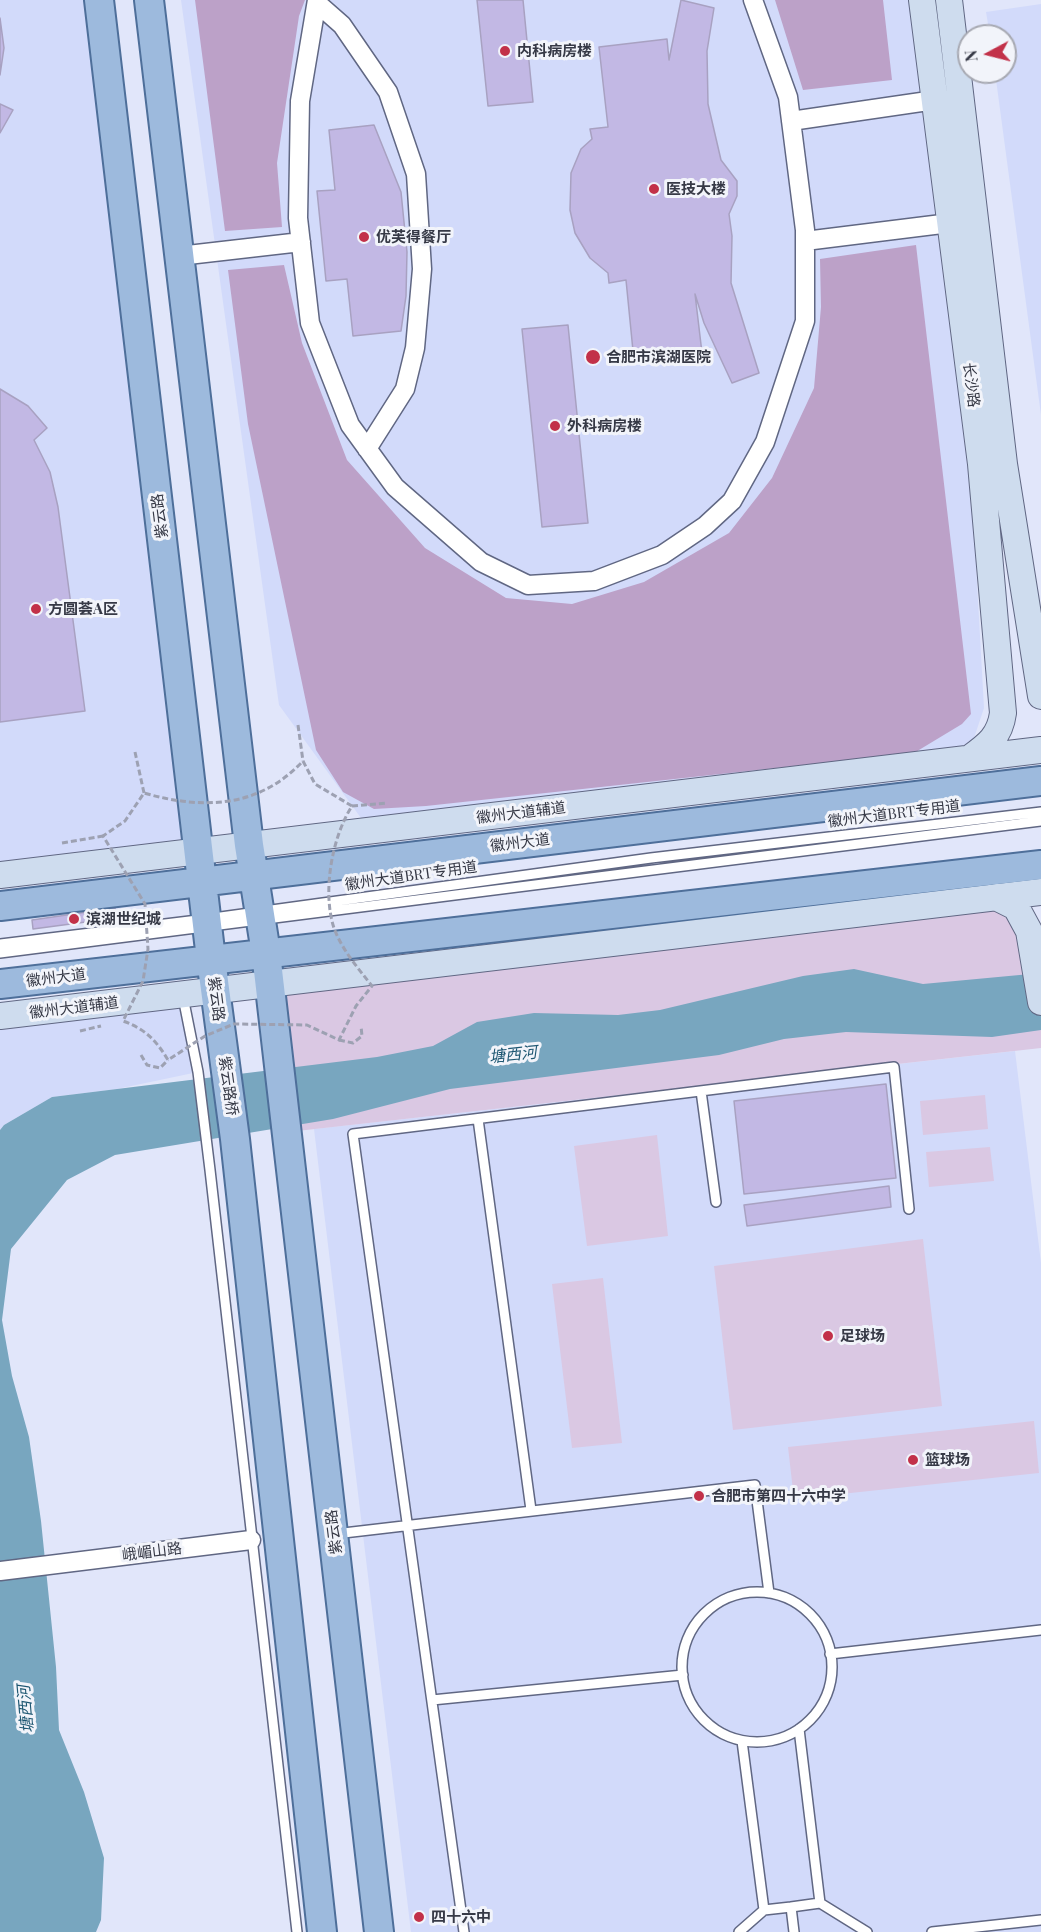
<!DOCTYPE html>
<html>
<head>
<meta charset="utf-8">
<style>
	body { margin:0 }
	#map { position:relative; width:1041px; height:1932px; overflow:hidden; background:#e1e6fa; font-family:"Playfair Display",serif }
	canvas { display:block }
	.north { position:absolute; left:957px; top:24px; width:60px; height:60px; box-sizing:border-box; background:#f2f4fa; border:2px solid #a7a9b2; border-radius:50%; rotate:263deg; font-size:16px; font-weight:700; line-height:24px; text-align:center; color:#363946 }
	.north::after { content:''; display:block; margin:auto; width:21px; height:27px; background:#c23149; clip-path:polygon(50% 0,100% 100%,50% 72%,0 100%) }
</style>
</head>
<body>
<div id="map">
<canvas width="1041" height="1932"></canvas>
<div class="north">N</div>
</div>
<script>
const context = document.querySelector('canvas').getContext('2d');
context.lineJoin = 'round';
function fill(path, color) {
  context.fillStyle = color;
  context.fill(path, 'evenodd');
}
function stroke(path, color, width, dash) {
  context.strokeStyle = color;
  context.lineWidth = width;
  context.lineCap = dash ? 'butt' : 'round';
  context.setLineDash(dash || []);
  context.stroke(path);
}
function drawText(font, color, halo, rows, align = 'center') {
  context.font = font + ' "Playfair Display","Noto Sans SC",serif';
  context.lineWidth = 6;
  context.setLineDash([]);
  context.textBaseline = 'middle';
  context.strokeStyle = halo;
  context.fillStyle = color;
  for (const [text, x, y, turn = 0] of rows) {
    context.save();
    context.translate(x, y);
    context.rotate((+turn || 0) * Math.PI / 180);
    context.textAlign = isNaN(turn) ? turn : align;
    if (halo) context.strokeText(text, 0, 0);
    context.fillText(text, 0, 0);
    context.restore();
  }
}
fill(new Path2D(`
	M0 0H99L199 851 0 875Z
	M181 0H913L970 457 984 708 972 744 953 752 361 818 279 705Z
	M1041 4V415L995 72H1005V36H990L986 12Z
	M182 994 198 1072 117 1089 52 1097 4 1125 0 1130V1016Z
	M1015 1051 1041 1263V1932H411L314 1129Z`), '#d2dafa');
fill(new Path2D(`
	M1016 907 1041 1002V1048L288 1132 269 984Z
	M985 1095 988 1129 923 1135 920 1101Z
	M657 1135 668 1236 587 1246 574 1146Z
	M990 1147 994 1181 929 1187 926 1152Z
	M923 1239 942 1406 733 1430 714 1266Z
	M603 1278 622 1443 572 1448 552 1284Z
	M1034 1421 1039 1473 794 1499 788 1447Z`), '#dac8e3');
fill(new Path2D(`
	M195 0H305L299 16 277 163 282 227 225 231Z
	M775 0H883L892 80 803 90Z
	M916 245 971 714 962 724 914 753 426 806 374 809 343 792 316 750 248 424 228 270 284 265 302 343 347 460 425 548 506 598 572 604 644 582 729 533 772 478 814 388 821 307 820 259Z`), '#bca1c8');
fill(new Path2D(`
	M854 969 923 984 1041 973V1030L992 1037 846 1032 784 1039 719 1055 450 1089 333 1119 115 1155 67 1180 11 1249 2 1320 12 1376 29 1437 41 1521 56 1667 59 1730 84 1792 104 1858 101 1920 96 1932H0V1130L4 1125 52 1097 377 1057 433 1046 477 1022 534 1013 618 1015 660 1010 803 976Z`), '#78a6bf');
const building = new Path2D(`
	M477 0H523L533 102 488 106Z
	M681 0 714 8 707 51 708 104 721 160 737 181V196L729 214 732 236 731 283 759 373 732 383 704 323 695 294 702 353 634 361 626 280 609 283 608 273 590 258 575 233 570 210 571 173 581 149 592 139 590 129 608 127 599 47 667 39 669 60Z
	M0 18 4 48 0 75Z
	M0 104 13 110 0 133Z
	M374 125 401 192 407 252 406 296 401 331 353 336 347 279 326 281 317 191 335 190 329 130Z
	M568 325 588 523 542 527 522 329Z
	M0 389 28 406 47 428 34 440 50 472 58 507 85 711 0 722Z
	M115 908 116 918 33 929 32 920Z
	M886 1084 896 1178 744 1194 734 1101Z
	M889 1186 891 1207 747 1226 744 1205Z`);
fill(building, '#c2b8e4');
stroke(building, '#a8a1c1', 1.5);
const lane = new Path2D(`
	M0 944 206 919 651 858 1041 812
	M0 953C347 911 694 862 1041 821
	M183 997 198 1072 210 1170 297 1932
	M701 1091 716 1202
	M478 1119 531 1510
	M335 1534 755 1485 769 1593
	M682 1667a75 75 0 1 1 150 0a75 75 0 1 1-150 0Z
	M830 1654 1041 1630
	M432 1700 683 1675
	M742 1741 764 1910 791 1907 794 1932
	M820 1903 867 1932
	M791 1907 820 1903 799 1729
	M464 1932 353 1134 894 1067 909 1209
	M739 1932 764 1910
	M932 1932 1041 1920`);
const street = new Path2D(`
	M317 0 300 101 298 218 310 323 350 425 395 487 481 562 528 585 594 581 662 555 705 526 732 501 765 442 805 321V230L788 97 753 0
	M317 3 342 25 388 92 416 174 422 269 415 348 405 389 367 449
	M791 121 935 100
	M805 241 950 223
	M179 256 301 242
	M0 1571 251 1540`);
const secondary = new Path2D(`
	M922 0 981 464 1003 713C1000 736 988 745 970 758
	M949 0 1004 464 1041 696
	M0 875 1041 750
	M996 897 1016 907 1029 931 1041 1002
	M0 1016 1041 892`);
const primary = new Path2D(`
	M99 0 211 959 235 1139 322 1932
	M149 0 249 845 266 953 379 1932
	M0 906 1041 781
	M0 984 1041 865`);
stroke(lane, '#606783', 12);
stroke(street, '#606783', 21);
stroke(secondary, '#606783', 28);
stroke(primary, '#4e6f9a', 32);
stroke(new Path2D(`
	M298 725 303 761
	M135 752 144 793
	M352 806 387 803
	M62 843 103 836
	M80 1031 101 1026
	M339 1040 353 1043 362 1036 361 1026
	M141 1055 147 1065 160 1068 168 1060`), '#9da1b2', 3, [6, 3]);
stroke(lane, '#fff', 9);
stroke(street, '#fff', 18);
stroke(secondary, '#cedcee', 26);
stroke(primary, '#9dbadd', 28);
stroke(new Path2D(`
	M303 761 315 784 352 806C332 837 322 892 334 928 342 950 358 968 372 986L356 1006 339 1040 307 1025 234 1024 205 1036 168 1060C156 1040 145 1029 123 1021L143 981 148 949 145 904 103 836 125 821 144 793C203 810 259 808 303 761Z`), '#9da1b2', 3, [6, 3]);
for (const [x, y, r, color] of [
	[505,51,6,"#c23149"],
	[654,189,6,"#c23149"],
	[364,237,6,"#c23149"],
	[593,357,8,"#c23149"],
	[555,426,6,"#c23149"],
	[36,609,6,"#c23149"],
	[74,919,6,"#c23149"],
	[828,1336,6,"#c23149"],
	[913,1460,6,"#c23149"],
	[699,1496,6,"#c23149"],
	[419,1917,6,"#c23149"]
]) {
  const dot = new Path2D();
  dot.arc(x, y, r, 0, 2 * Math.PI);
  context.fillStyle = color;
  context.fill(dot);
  stroke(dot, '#f2f4fa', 2);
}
drawText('bold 15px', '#363946', '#f2f4fa', [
	["内科病房楼",517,51],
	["医技大楼",666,189],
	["优芙得餐厅",376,237],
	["合肥市滨湖医院",606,357],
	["外科病房楼",567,426],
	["方圆荟A区",48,609],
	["滨湖世纪城",86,919],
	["足球场",840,1336],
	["篮球场",925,1460],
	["合肥市第四十六中学",711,1496],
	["四十六中",431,1917]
], 'left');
drawText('15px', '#363946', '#f2f4fa', [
	["长沙路",971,385,83],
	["紫云路",160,516,-97],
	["徽州大道辅道",521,813,-7],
	["徽州大道BRT专用道",894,814,-7],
	["徽州大道",520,843,-7],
	["徽州大道BRT专用道",411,876,-8],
	["徽州大道",56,978,-7],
	["紫云路",216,999,83],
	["徽州大道辅道",74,1008,-7],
	["紫云路桥",228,1086,82],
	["紫云路",334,1532,-97],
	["峨嵋山路",152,1552,-7]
]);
drawText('italic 16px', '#1e5772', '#f2f4fa', [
	["塘西河",513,1055,-6],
	["塘西河",26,1709,-95]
]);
</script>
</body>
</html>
